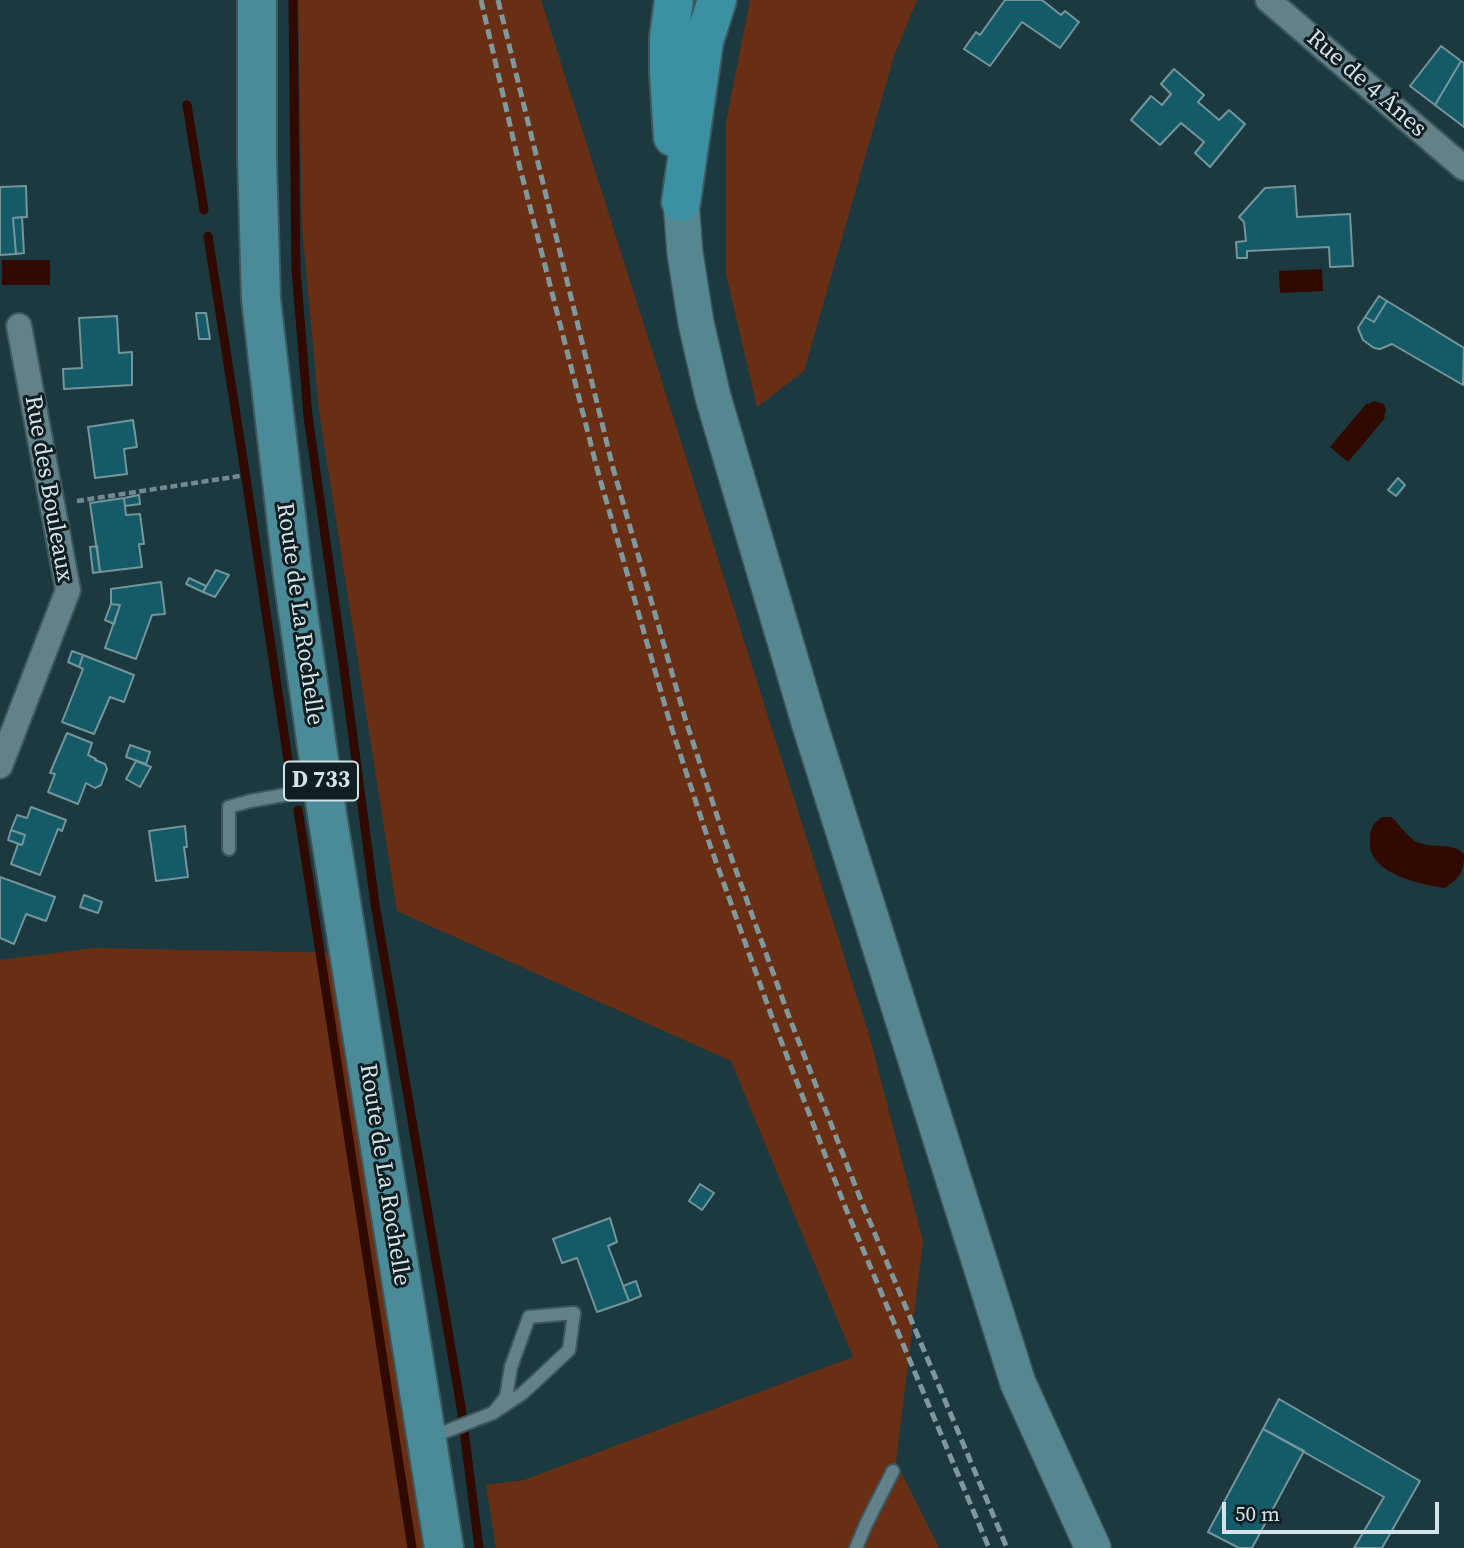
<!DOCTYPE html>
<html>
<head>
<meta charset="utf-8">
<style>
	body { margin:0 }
	#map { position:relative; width:1464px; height:1548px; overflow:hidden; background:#1b393f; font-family:"Source Serif 4",serif }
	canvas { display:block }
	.scale { position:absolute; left:1222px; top:1502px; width:217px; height:32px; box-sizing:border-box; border:4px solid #d3e4e8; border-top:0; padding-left:9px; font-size:21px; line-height:24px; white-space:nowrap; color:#d3e4e8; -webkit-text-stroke:5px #111e21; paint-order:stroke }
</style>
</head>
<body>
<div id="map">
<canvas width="1464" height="1548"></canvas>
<div class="scale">50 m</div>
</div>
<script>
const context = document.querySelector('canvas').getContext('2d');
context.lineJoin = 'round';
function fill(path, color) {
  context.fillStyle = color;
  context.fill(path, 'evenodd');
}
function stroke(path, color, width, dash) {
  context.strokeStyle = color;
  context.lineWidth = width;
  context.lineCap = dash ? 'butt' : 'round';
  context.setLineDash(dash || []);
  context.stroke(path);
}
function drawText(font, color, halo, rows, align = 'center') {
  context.font = font + ' "Source Serif 4",serif';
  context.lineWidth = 6;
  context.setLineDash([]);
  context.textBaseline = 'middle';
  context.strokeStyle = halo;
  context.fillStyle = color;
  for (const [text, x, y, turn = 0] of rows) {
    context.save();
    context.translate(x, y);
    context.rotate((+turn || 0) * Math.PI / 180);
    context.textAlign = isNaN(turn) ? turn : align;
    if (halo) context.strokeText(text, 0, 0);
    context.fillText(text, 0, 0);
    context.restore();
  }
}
fill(new Path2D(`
	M298 0H541L869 1035 923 1241 896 1462 939 1548H496L486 1485 524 1480 853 1357 731 1061 397 911 319 411 302 226Z
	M750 0H917L894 56 804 371 757 407 726 274V122Z
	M94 948 349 953 444 1548H0V960Z`), '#682f14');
fill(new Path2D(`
	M2 260H50V285H2Z
	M1322 269 1323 291 1280 293 1279 271Z
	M1374 401 1384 404 1386 410 1384 416 1385 418 1348 462 1330 447 1367 403 1369 404Z
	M1382 817H1391C1399 824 1406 835 1415 841 1430 850 1452 841 1464 854 1464 873 1460 877 1445 888 1422 885 1381 876 1371 852 1370 848 1370 844 1370 840 1369 830 1374 822 1382 817Z`), '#300900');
stroke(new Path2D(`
	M293 0 296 269 308 416 344 669 375 904 461 1407 479 1548
	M187 105 204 210
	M208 236 247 485 290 773
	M298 810 412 1548`), '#300900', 9);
const building = new Path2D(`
	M1005 0H1042L1061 15 1065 11 1079 22 1060 48 1022 22 990 66 964 49 976 32 980 35Z
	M1441 46 1461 61 1435 105 1410 86Z
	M1461 61 1464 63V127L1435 105Z
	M1174 69 1204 95 1198 102 1219 120 1229 110 1245 124 1210 167 1195 153 1204 142 1181 123 1160 145 1131 120 1151 96 1162 105 1171 94 1161 84Z
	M26 186 27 217 13 218 16 254 0 255V187Z
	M1295 186 1297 217 1350 214 1353 266 1330 267 1329 247 1247 251V258H1237L1236 242 1246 241 1244 222 1239 217 1265 188Z
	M22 217 24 253 16 254 13 218Z
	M1379 296 1387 301 1374 322 1365 317Z
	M1387 301 1464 348 1463 385 1392 344 1380 349 1374 348 1363 340 1358 328 1365 317 1374 322Z
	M196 313H206L210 339H199Z
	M117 316 119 353 132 352V385L64 389 63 369 82 368 79 318Z
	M133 420 137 447 124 449 127 474 95 478 88 427Z
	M1398 478 1405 485 1396 496 1388 490Z
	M139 495 140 504 125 506 124 498Z
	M124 498 126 515 140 514 144 544H139L142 567 100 572 90 503Z
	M97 546 100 572 93 573 90 547Z
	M216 570 229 575 215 597 203 592Z
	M189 578 206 586 203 592 186 584Z
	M161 582 165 614 152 615 136 659 105 648 120 605 111 604V589Z
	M111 604 120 605 114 624 105 620Z
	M72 651 83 655 79 667 68 662Z
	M83 655 134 675 124 702 110 697 94 734 62 722 83 669 79 667Z
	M67 733 92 743 88 755 96 759 95 760 105 764 107 769 101 785 95 788 86 783 78 804 48 792 55 774 50 773Z
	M130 745 150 752 146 764 126 757Z
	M136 761 151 767 140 787 126 779Z
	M31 807 66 820 62 831 58 829 40 875 11 864 18 844 22 845 25 835 11 830 17 815 27 818Z
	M185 826 187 847H184L188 877 156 881 149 831Z
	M11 830 25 835 22 845 8 840Z
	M0 877 55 897 46 921 26 914 14 944 0 938Z
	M84 895 102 902 98 913 80 907Z
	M700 1184 714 1193 702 1210 689 1201Z
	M610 1218 617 1242 608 1246 629 1301 597 1312 577 1258 562 1263 553 1239Z
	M636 1281 641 1296 629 1301 623 1286Z
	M1279 1399 1420 1481 1382 1548H1354L1384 1497 1263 1429Z
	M1263 1429 1304 1451 1252 1548H1239L1208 1532Z`);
fill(building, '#155b67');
stroke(building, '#75959c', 2);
const lane = new Path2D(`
	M229 849V807L250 801 318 789
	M429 1438 493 1413 506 1397 511 1367 529 1317 574 1313 569 1350 523 1393 493 1413
	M856 1548 866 1524 893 1471`);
const street = new Path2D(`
	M1268 0 1464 168
	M0 766 68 590 19 326`);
const secondary = new Path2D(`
	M681 202 685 253 696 323 713 397 809 722 1018 1383 1093 1548`);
const primary = new Path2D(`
	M257 0V157L261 299 293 577 323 789 444 1548`);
const highway = new Path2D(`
	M673 137 669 73V37L674 0
	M681 202 704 41 717 0`);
stroke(lane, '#3d575c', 16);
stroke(street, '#3d575c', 28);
stroke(secondary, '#3d575c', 38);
stroke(primary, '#3d575c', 42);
stroke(highway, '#3d575c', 42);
stroke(new Path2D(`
	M77 501 240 476`), '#738b90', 4.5, [7, 3.5]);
stroke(lane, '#628188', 12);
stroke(street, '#628188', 24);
stroke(secondary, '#568690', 35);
stroke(primary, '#4b8b98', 38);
stroke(highway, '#3b91a2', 38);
stroke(new Path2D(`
	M481 0 520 168 598 472 670 723 710 845 773 1020 846 1209 989 1548
	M498 0 613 468 685 718 725 840 788 1014 862 1203 1007 1548`), '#80979c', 5, [10, 5]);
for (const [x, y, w] of [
	[321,781,74]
]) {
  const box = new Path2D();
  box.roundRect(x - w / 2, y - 19.5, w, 39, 5);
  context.fillStyle = '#111e21';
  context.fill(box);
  stroke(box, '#d3e4e8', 2);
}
drawText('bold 23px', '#d3e4e8', null, [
	["D 733",321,781]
]);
drawText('24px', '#d3e4e8', '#111e21', [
	["Rue de 4 Ânes",1366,84,41],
	["Rue des Bouleaux",48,489,80],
	["Route de La Rochelle",299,614,82],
	["Route de La Rochelle",384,1175,81]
]);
</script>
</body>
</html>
